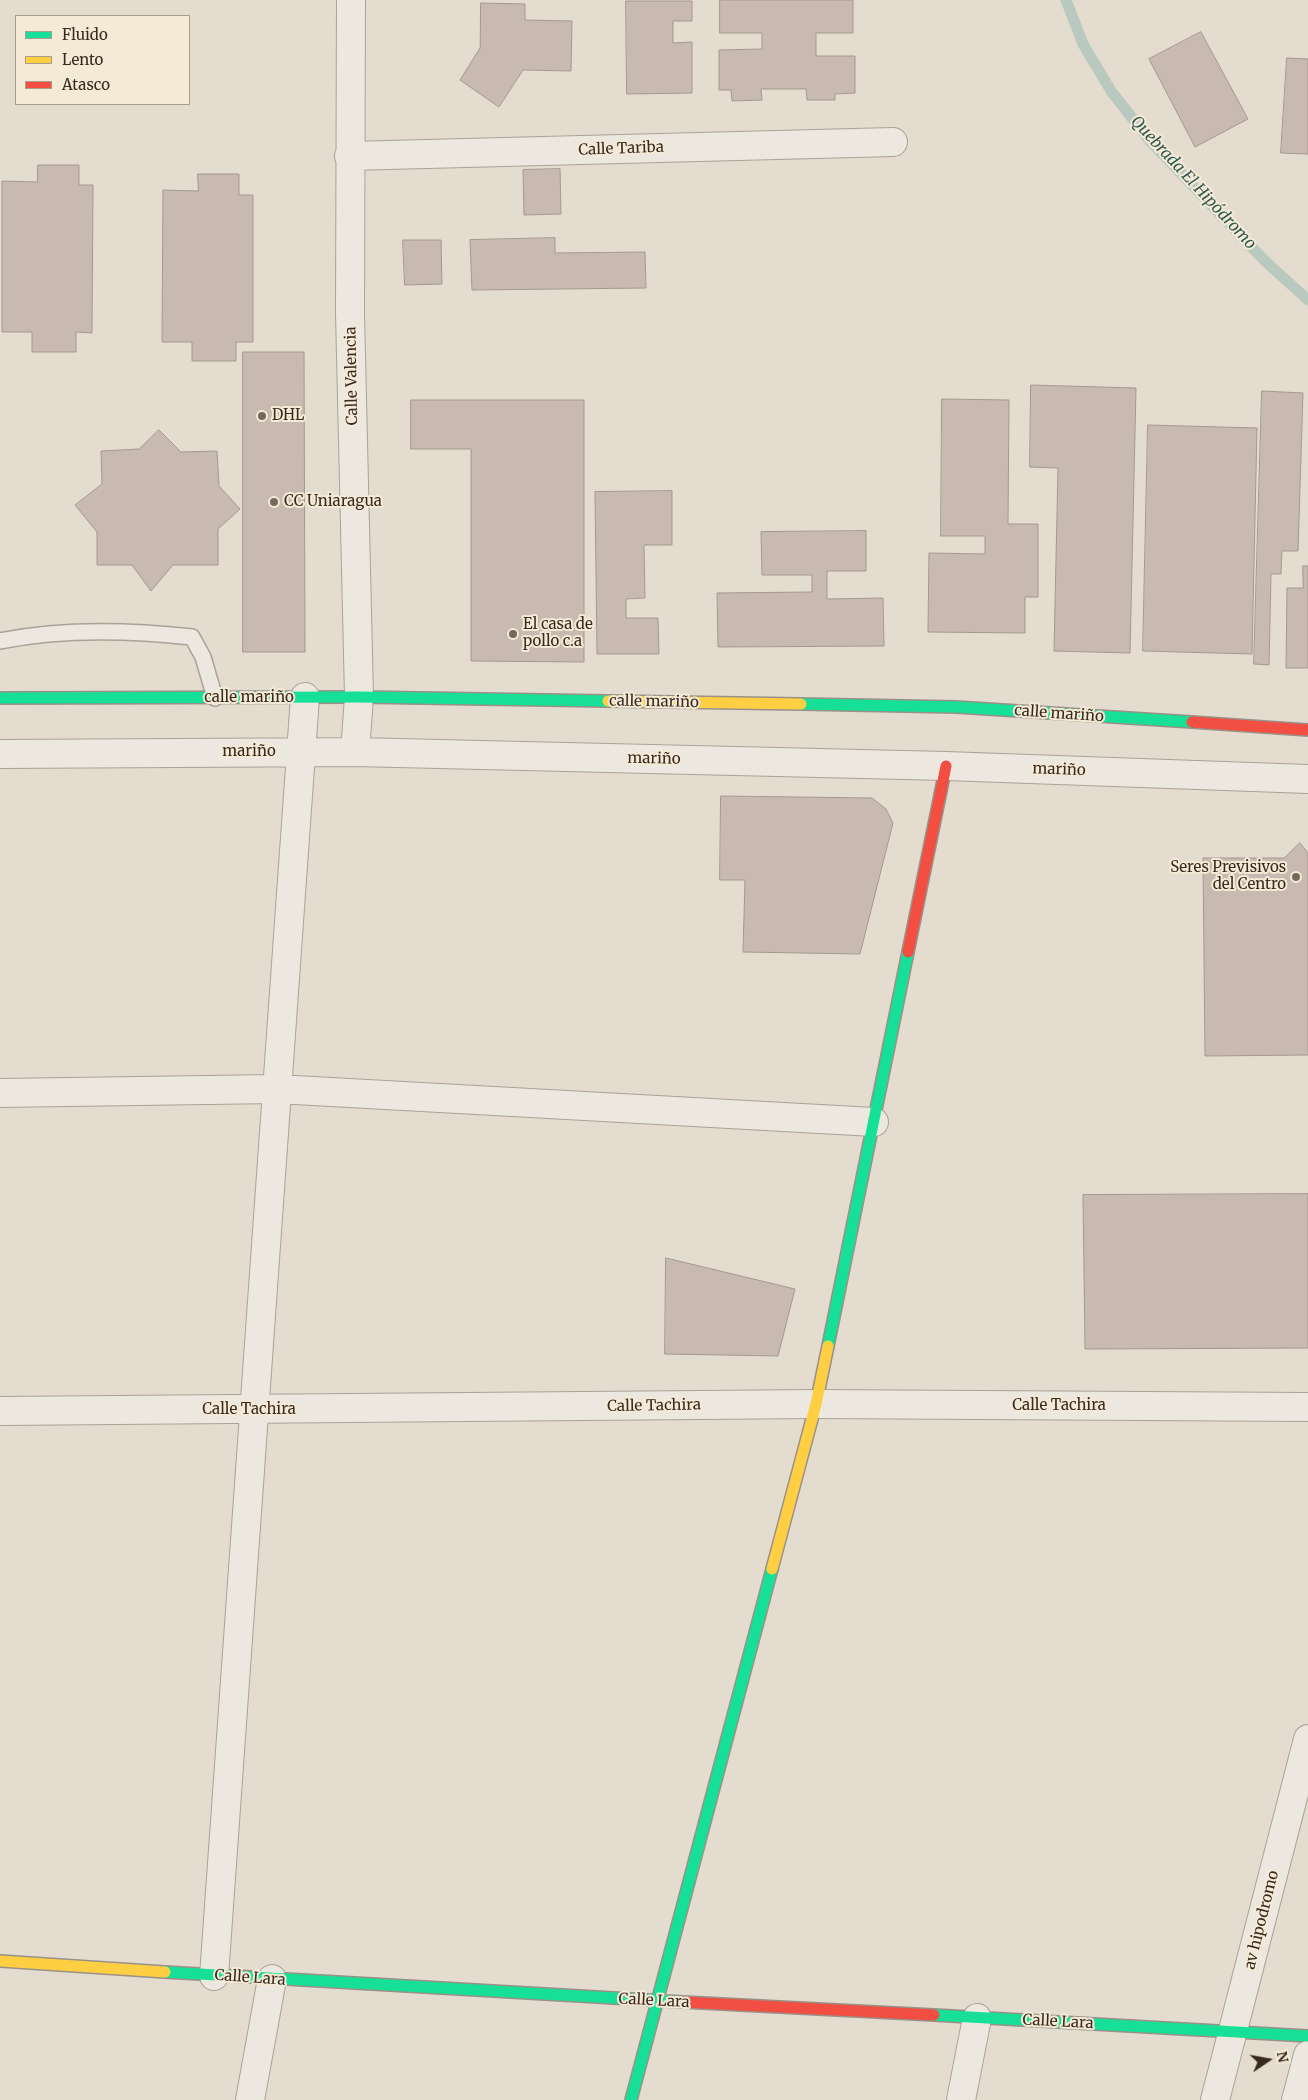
<!DOCTYPE html>
<html>
<head>
<meta charset="utf-8">
<style>
	body { margin:0 }
	#map { position:relative; width:1308px; height:2100px; overflow:hidden; background:#e4dccf; font-family:Merriweather,serif }
	canvas { display:block }
	.legend { position:absolute; left:15px; top:15px; width:175px; height:90px; box-sizing:border-box; background:#f5ead6; border:1px solid #aa9d8d; margin:0; padding:6px 9px; list-style:none; font-size:15px; color:#392a20 }
	.legend li { display:flex; align-items:center; gap:10px; height:25px }
	.legend b { width:25px; border:1px solid #aa9d8d }
	.north { position:absolute; left:1243px; top:2035px; width:50px; height:50px; -webkit-text-stroke:4px #f5ead6; paint-order:stroke; rotate:78deg; font-size:14px; font-weight:700; line-height:20px; text-align:center; color:#392a20 }
	.north::after { content:''; display:block; margin:auto; width:18px; height:22px; background:#392a20; clip-path:polygon(50% 0,100% 100%,50% 72%,0 100%) }
</style>
</head>
<body>
<div id="map">
<canvas width="1308" height="2100"></canvas>
<ul class="legend">
<li><b style="height:6px;background:#16e098"></b>Fluido</li>
<li><b style="height:6px;background:#ffcf43"></b>Lento</li>
<li><b style="height:6px;background:#f24e42"></b>Atasco</li>
</ul>
<div class="north">N</div>
</div>
<script>
const context = document.querySelector('canvas').getContext('2d');
context.lineJoin = 'round';
function stroke(path, color, width, dash) {
  context.strokeStyle = color;
  context.lineWidth = width;
  context.lineCap = dash ? 'butt' : 'round';
  context.setLineDash(dash || []);
  context.stroke(path);
}
function fill(path, color) {
  context.fillStyle = color;
  context.fill(path, 'evenodd');
}
function drawText(font, color, halo, rows, align = 'center') {
  context.font = font + ' Merriweather,serif';
  context.lineWidth = 4;
  context.setLineDash([]);
  context.textBaseline = 'middle';
  context.strokeStyle = halo;
  context.fillStyle = color;
  for (const [text, x, y, turn = 0] of rows) {
    context.save();
    context.translate(x, y);
    context.rotate((+turn || 0) * Math.PI / 180);
    context.textAlign = isNaN(turn) ? turn : align;
    if (halo) context.strokeText(text, 0, 0);
    context.fillText(text, 0, 0);
    context.restore();
  }
}
stroke(new Path2D(`
	M1066 0 1083 44 1111 91 1151 142 1265 261 1308 300`), '#b9c9bf', 11);
const building = new Path2D(`
	M720 0H853V33H816V56H855V93L835 94V100H807L806 89H761L762 100 732 101 731 90H719V50L762 49V33H720Z
	M626 1H692V21H673V43L692 42V93L627 94Z
	M481 3 525 4V20L572 21 571 71 523 70 499 107 460 80 480 48Z
	M1201 32 1248 119 1195 147 1149 59Z
	M1287 58 1308 59V154L1281 153Z
	M38 165H79V185H93L92 333 76 332V352H32V332H2V181L37 182Z
	M560 169 561 214 524 215 523 170Z
	M198 174H239V195H253V342H236V361H192V342H162L163 190 198 191Z
	M555 238V253L645 252 646 288 472 290 470 240Z
	M403 240H441L442 284 405 285Z
	M243 352H304L305 652H243Z
	M1031 385 1136 388 1130 653 1054 651 1058 468 1030 467Z
	M1262 391 1303 393 1298 551H1282L1281 574H1271L1269 665 1254 664Z
	M942 399 1009 400 1008 524H1038V597H1025V633L928 632 929 553 985 554V536H941Z
	M411 400H584V662L471 661V449H411Z
	M1148 425 1257 428 1252 654 1143 651Z
	M159 430 181 452 217 451 219 486 240 509 218 529V565H173L151 591 132 565H97V532L75 505 102 484 101 451 139 449Z
	M672 491V545H644L645 598 626 599V618H658L659 654H597L595 492Z
	M866 531V571H827V599L883 598 884 646 718 647 717 593 812 592V575H762L761 532Z
	M1303 566H1308V668H1286L1287 588H1303Z
	M721 796 872 798 886 809 893 823 860 954 743 952 745 880H720Z
	M1300 843 1308 853V1055L1205 1056 1203 858H1284Z
	M1308 1194V1348L1085 1349 1083 1195Z
	M666 1258 795 1289 778 1356 665 1354Z`);
fill(building, '#c8bab0');
stroke(building, '#a5988e', 1);
const lane = new Path2D(`
	M0 641C63 628 128 630 192 637L203 657 215 698`);
const street = new Path2D(`
	M351 0 350 313 359 697 355 752
	M349 156 893 142
	M0 754 355 752 946 766 1308 779
	M0 1093 277 1089 874 1122
	M0 1411 816 1404 1308 1407
	M214 1976 305 697
	M250 2100 272 1979
	M961 2100 977 2018
	M1215 2100 1308 1739
	M1296 2100 1308 2055`);
const fast = new Path2D(`
	M0 698 359 697 608 701
	M801 704 956 707 1192 722
	M828 1346 908 952
	M165 1972 683 2002
	M934 2015 1308 2036
	M631 2100 772 1569`);
const slow = new Path2D(`
	M608 701 801 704
	M772 1569 816 1404 828 1346
	M0 1961 165 1972`);
const jam = new Path2D(`
	M1192 722 1308 730
	M908 952 946 766
	M683 2002 934 2015`);
stroke(lane, '#aaa297', 18);
stroke(street, '#aaa297', 30);
stroke(fast, '#999188', 14);
stroke(slow, '#999188', 14);
stroke(jam, '#999188', 14);
stroke(lane, '#ece8e0', 15);
stroke(street, '#ece8e0', 28);
stroke(fast, '#16e098', 11);
stroke(slow, '#ffcf43', 11);
stroke(jam, '#f24e42', 11);
for (const [x, y, r, color] of [
	[262,416,5,"#75685d"],
	[274,502,5,"#75685d"],
	[513,634,5,"#75685d"],
	[1296,877,5,"#75685d"]
]) {
  const dot = new Path2D();
  dot.arc(x, y, r, 0, 2 * Math.PI);
  context.fillStyle = color;
  context.fill(dot);
  stroke(dot, '#f5ead6', 2);
}
drawText('15px', '#392a20', '#f5ead6', [
	["Calle Tariba",621,149,-2],
	["Calle Valencia",352,376,-91],
	["calle mariño",249,698],
	["calle mariño",654,702,1],
	["calle mariño",1059,714,4],
	["mariño",249,752],
	["mariño",654,759,1],
	["mariño",1059,770,2],
	["Calle Tachira",654,1406,-1],
	["Calle Tachira",1059,1406],
	["Calle Tachira",249,1410],
	["av hipodromo",1262,1920,-76],
	["Calle Lara",250,1978,4],
	["Calle Lara",654,2001,3],
	["Calle Lara",1058,2022,3]
]);
drawText('15px', '#392a20', '#f5ead6', [
	["DHL",272,416],
	["CC Uniaragua",284,502],
	["El casa de",523,625],
	["pollo c.a",523,642],
	["Seres Previsivos",1286,868,"right"],
	["del Centro",1286,885,"right"]
], 'left');
drawText('italic 16px', '#2f5853', '#f5ead6', [
	["Quebrada El Hipódromo",1193,183,47]
]);
</script>
</body>
</html>
